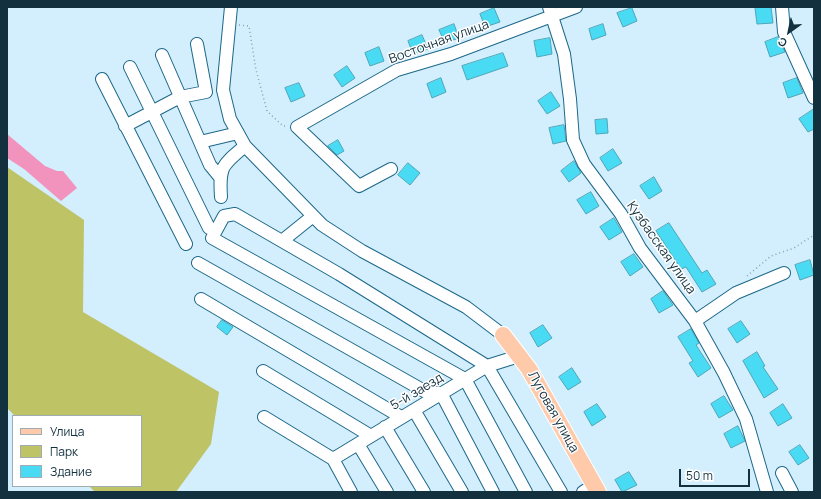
<!DOCTYPE html>
<html>
<head>
<meta charset="utf-8">
<style>
	body { margin:0 }
	#map { position:relative; width:821px; height:499px; overflow:hidden; background:#d3eefd; font-family:Manrope,sans-serif }
	canvas { display:block }
	.frame { position:absolute; inset:0; border:8px solid #12303e; pointer-events:none }
	.legend { position:absolute; left:12px; top:415px; width:130px; height:72px; box-sizing:border-box; background:#fff; border:1px solid #a0acb2; margin:0; padding:5px 7px; list-style:none; font-size:12px; color:#12303e }
	.legend li { display:flex; align-items:center; gap:8px; height:20px }
	.legend b { width:20px; border:1px solid #a0acb2 }
	.north { position:absolute; left:769px; top:12px; width:40px; height:40px; -webkit-text-stroke:3px #fff; paint-order:stroke; rotate:213deg; font-size:11px; font-weight:700; line-height:16px; text-align:center; color:#12303e }
	.north::after { content:''; display:block; margin:auto; width:14px; height:18px; background:#12303e; clip-path:polygon(50% 0,100% 100%,50% 72%,0 100%) }
	.scale { position:absolute; left:679px; top:469px; width:71px; height:18px; box-sizing:border-box; border:2px solid #12303e; border-top:0; padding-left:5px; font-size:12px; line-height:14px; white-space:nowrap; color:#12303e; -webkit-text-stroke:3px #fff; paint-order:stroke }
</style>
</head>
<body>
<div id="map">
<canvas width="821" height="499"></canvas>
<div class="frame"></div>
<ul class="legend">
<li><b style="height:5px;background:#fecaaa"></b>Улица</li>
<li><b style="height:11px;background:#bec366"></b>Парк</li>
<li><b style="height:11px;background:#49daf4"></b>Здание</li>
</ul>
<div class="north">С</div>
<div class="scale">50 m</div>
</div>
<script>
const context = document.querySelector('canvas').getContext('2d');
context.lineJoin = 'round';
function fill(path, color) {
  context.fillStyle = color;
  context.fill(path, 'evenodd');
}
function stroke(path, color, width, dash) {
  context.strokeStyle = color;
  context.lineWidth = width;
  context.lineCap = dash ? 'butt' : 'round';
  context.setLineDash(dash || []);
  context.stroke(path);
}
function drawText(font, color, halo, rows, align = 'center') {
  context.font = font + ' Manrope,sans-serif';
  context.lineWidth = 3;
  context.setLineDash([]);
  context.textBaseline = 'middle';
  context.strokeStyle = halo;
  context.fillStyle = color;
  for (const [text, x, y, turn = 0] of rows) {
    context.save();
    context.translate(x, y);
    context.rotate((+turn || 0) * Math.PI / 180);
    context.textAlign = isNaN(turn) ? turn : align;
    if (halo) context.strokeText(text, 0, 0);
    context.fillText(text, 0, 0);
    context.restore();
  }
}
fill(new Path2D(`
	M7 167 84 220 83 312 219 392 211 444 176 492H95L89 486H141V416H15L7 408Z`), '#bec366');
fill(new Path2D(`
	M7 134 45 166 57 171H63L77 188 61 201 24 169 7 158Z`), '#f293be');
const building = new Path2D(`
	M771 7 773 23 757 24 755 8Z
	M494 8 500 22 485 27 480 14Z
	M632 8 637 21 623 27 617 13Z
	M454 24 459 38 445 43 439 30Z
	M603 24 606 35 592 40 589 29Z
	M422 35 428 49 413 54 408 41Z
	M778 37 785 52 770 57 765 42Z
	M550 38 552 54 537 57 534 41Z
	M379 47 384 61 370 66 365 53Z
	M503 53 508 66 467 80 462 66Z
	M347 66 355 78 342 87 334 75Z
	M441 78 446 92 432 98 427 84Z
	M797 78 803 93 788 98 783 83Z
	M299 83 305 96 291 102 285 88Z
	M551 92 560 106 547 114 538 101Z
	M814 109V129L808 132 799 119Z
	M607 119 608 133 596 134 595 120Z
	M564 125 566 141 553 144 549 128Z
	M338 140 344 151 337 155 328 146Z
	M613 149 622 163 608 171 600 158Z
	M574 161 581 173 569 182 561 171Z
	M408 163 420 173 410 185 398 175Z
	M654 177 662 191 649 199 640 186Z
	M591 192 599 206 586 214 577 200Z
	M614 218 622 232 609 240 600 227Z
	M669 223 702 273 707 270 716 284 702 292 686 267 681 269 656 231Z
	M634 254 643 267 630 276 621 262Z
	M810 260 814 275 800 280 795 265Z
	M663 291 673 305 659 313 651 299Z
	M222 320 233 327 227 335 217 327Z
	M741 321 750 334 737 343 728 329Z
	M543 325 552 338 538 347 530 333Z
	M691 329 699 343 696 345 711 368 698 377 689 363 693 361 678 337Z
	M757 352 765 366 763 367 778 389 764 398 743 361Z
	M572 368 581 382 568 390 559 377Z
	M724 396 733 410 719 418 711 404Z
	M597 404 606 417 592 426 584 412Z
	M783 404 792 418 778 426 770 413Z
	M738 426 745 441 731 448 724 434Z
	M800 445 809 458 798 465 789 452Z
	M629 472 637 485 622 492 615 480Z`);
fill(building, '#49daf4');
stroke(building, '#4ea7b8', 1);
const minor = new Path2D(`
	M231 7 223 90 230 119 245 146 322 225 362 251 466 307 503 335
	M549 7 564 54 570 99 573 140 584 164 621 214 640 248 695 321 724 373 746 419 767 492
	M782 7 784 32 814 98
	M162 55 210 165 219 176
	M130 67 209 228
	M102 79 186 244
	M125 126 180 97 206 92 197 44
	M200 142 238 133
	M391 169 359 186 297 127 397 70 451 54 576 7
	M221 197C219 167 222 165 245 146
	M282 241 313 216
	M198 263 426 392 441 393 493 492
	M201 299 401 417
	M695 321 736 293 784 273
	M263 371 371 436
	M414 410 462 492
	M264 417 333 459 351 492
	M385 427 424 492
	M358 444 387 492
	M333 459 487 366 519 356
	M782 473 792 492
	M526 492 465 379 212 238 224 216 235 214 339 274 487 366 561 492
	M583 492 594 485`);
const major = new Path2D(`
	M503 335 529 369 598 492`);
stroke(minor, '#1d6889', 14);
stroke(major, '#fff', 18);
stroke(new Path2D(`
	M239 25 249 26 256 70 267 111 283 126H287
	M747 276 771 256 794 248 814 235`), '#85a1b0', 1.5, [1, 3]);
stroke(minor, '#fff', 12);
stroke(major, '#fecaaa', 16);
drawText('13px', '#12303e', '#fff', [
	["Восточная улица",439,42,-20],
	["Кузбасская улица",661,248,55],
	["5-й заезд",417,392,-31],
	["Луговая улица",553,412,61]
]);
</script>
</body>
</html>
